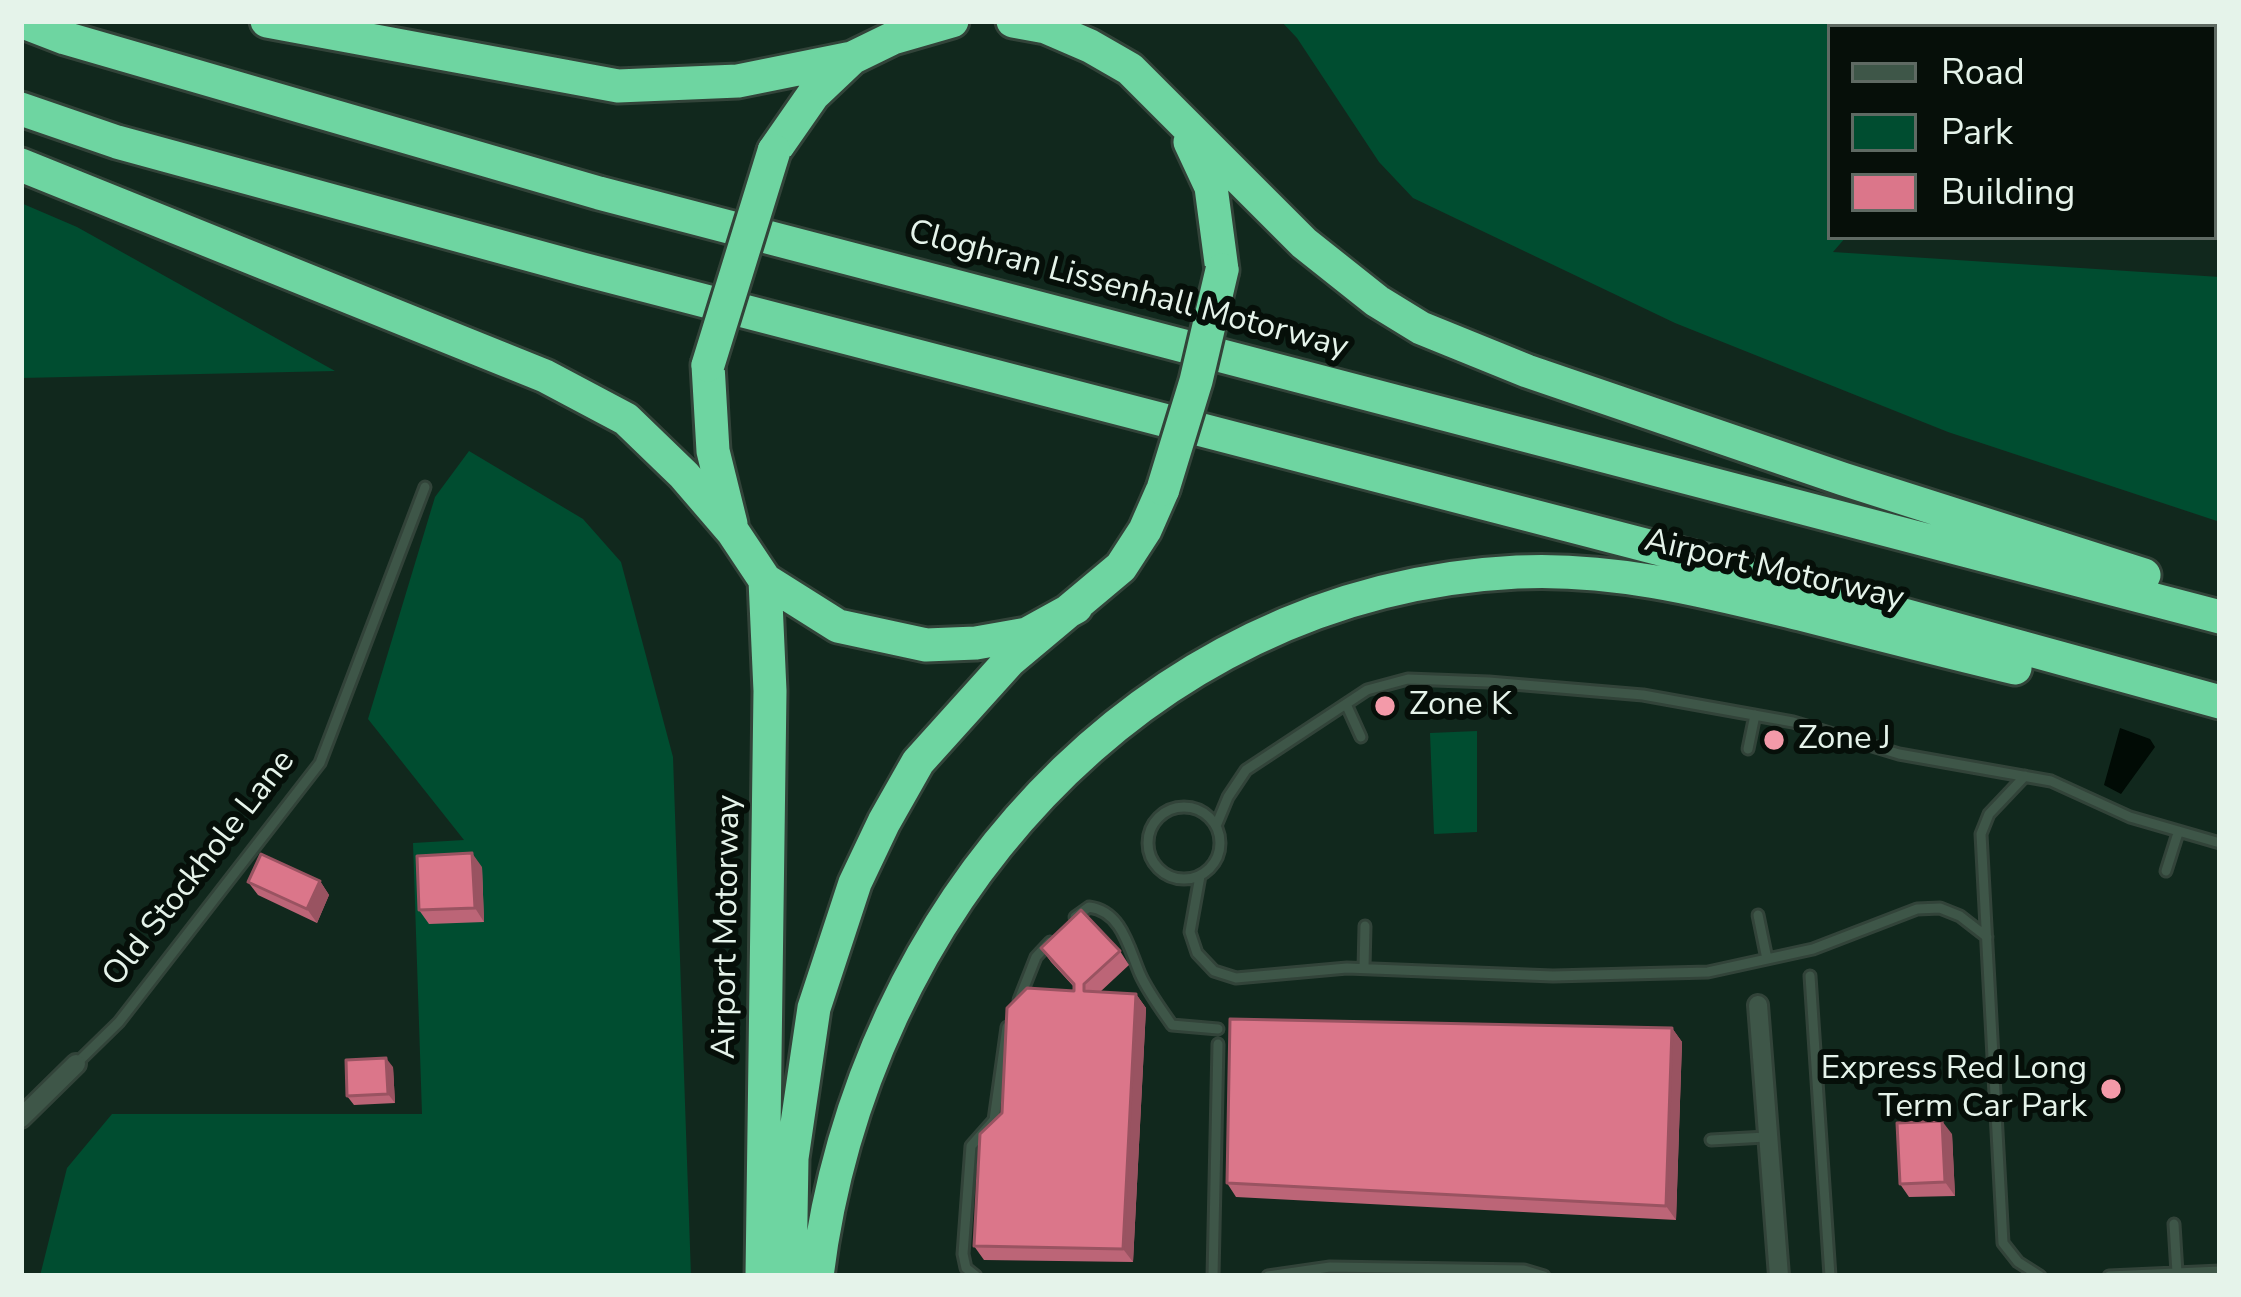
<!DOCTYPE html>
<html>
<head>
<meta charset="utf-8">
<style>
	body { margin:0 }
	#map { position:relative; width:2241px; height:1297px; overflow:hidden; background:#11281d; font-family:"Nunito Sans",sans-serif }
	canvas { display:block }
	.frame { position:absolute; inset:0; border:24px solid #e5f3ea; pointer-events:none }
	.legend { position:absolute; left:1827px; top:24px; width:390px; height:216px; box-sizing:border-box; background:#060f09; border:3px solid #5f6a63; margin:0; padding:15px 21px; list-style:none; font-size:36px; color:#e5f3ea }
	.legend li { display:flex; align-items:center; gap:24px; height:60px }
	.legend b { width:60px; border:3px solid #5f6a63 }
</style>
</head>
<body>
<div id="map">
<canvas width="2241" height="1297"></canvas>
<div class="frame"></div>
<ul class="legend">
<li><b style="height:15px;background:#3e5648"></b>Road</li>
<li><b style="height:33px;background:#004d30"></b>Park</li>
<li><b style="height:33px;background:#db768a"></b>Building</li>
</ul>
</div>
<script>
const context = document.querySelector('canvas').getContext('2d');
context.lineJoin = 'round';
function fill(path, color) {
  context.fillStyle = color;
  context.fill(path, 'evenodd');
}
function stroke(path, color, width, dash) {
  context.strokeStyle = color;
  context.lineWidth = width;
  context.lineCap = dash ? 'butt' : 'round';
  context.setLineDash(dash || []);
  context.stroke(path);
}
function drawText(font, color, halo, rows, align = 'center') {
  context.font = font + ' "Nunito Sans",sans-serif';
  context.lineWidth = 12;
  context.setLineDash([]);
  context.textBaseline = 'middle';
  context.strokeStyle = halo;
  context.fillStyle = color;
  for (const [text, x, y, turn = 0] of rows) {
    context.save();
    context.translate(x, y);
    context.rotate((+turn || 0) * Math.PI / 180);
    context.textAlign = isNaN(turn) ? turn : align;
    if (halo) context.strokeText(text, 0, 0);
    context.fillText(text, 0, 0);
    context.restore();
  }
}
fill(new Path2D(`
	M1281 21H1976L1975 27H1830V237H1846L1833 252 2220 277V522L1948 432 1675 323 1413 198 1379 162 1297 38Z
	M21 203 77 227 335 371 21 378Z
	M469 451 583 519 621 562 673 757 691 1276H40L67 1168 112 1114H422L413 843 464 840 368 719 435 497Z
	M1477 731V832L1434 834 1430 733Z`), '#004d30');
fill(new Path2D(`
	M2120 728 2150 739 2155 747 2121 794 2104 785Z`), '#010b05');
const lane = new Path2D(`
	M1346 704 1361 737
	M1748 749 1755 715
	M2025 776 1989 814 1981 834 2003 1243 2018 1262 2040 1276
	M1148 843a36 36 0 1 1 72 0a36 36 0 1 1-72 0Z
	M1216 826 1228 797 1246 770 1367 690 1408 679 1489 682 1643 695 1793 722 1899 754 2051 781 2130 817 2220 843
	M2166 871 2178 833
	M1200 876 1190 932 1197 953 1214 971 1236 978 1347 968 1553 976 1708 972 1813 949 1917 909 1940 908 1960 916 1987 937
	M1758 915 1767 959
	M1075 917 1089 907C1122 911 1129 949 1140 974 1148 992 1161 1009 1172 1025L1218 1029
	M1364 968 1365 926
	M1810 976 1830 1276
	M1019 1000 1036 957 1050 942
	M76 1064 119 1022 320 763 425 487
	M1711 1140 1766 1137
	M2174 1224 2177 1273
	M976 1276 966 1268 963 1254 971 1146 994 1120 1007 1027
	M1213 1276 1218 1044
	M1268 1276 1330 1267 1524 1270 1544 1276
	M2109 1276 2220 1271`);
const street = new Path2D(`
	M1758 1005 1779 1276
	M21 1118 76 1064`);
const highway = new Path2D(`
	M21 21 65 38 599 193 2220 617
	M267 21 618 86 738 81 852 58 893 38 952 21
	M1013 21 1046 27 1090 46 1130 69 1304 243 1377 301 1421 328 1527 371 1843 479 2144 575
	M21 109 117 142 582 269 1718 564 2220 702
	M1190 142 1211 187 1222 270
	M774 151 813 95 851 59
	M21 165 545 376 626 419 684 475 733 532 765 580 838 626 926 645 976 643 1027 634 1076 607
	M708 365 713 451 731 524
	M762 1276 770 691 765 580
	M790 1276 792 1158 814 1008 855 883 884 822 918 762 1010 660 1121 567 1145 530 1163 489
	M817 1276C862 912 1137 591 1517 572 1615 567 1710 592 1804 615 1874 633 1944 651 2015 668`);
stroke(lane, '#324339', 15);
stroke(street, '#324339', 24);
stroke(highway, '#324339', 39);
stroke(lane, '#3e5648', 9);
stroke(street, '#3e5648', 18);
stroke(highway, '#6ed5a1', 33);
const highwayBridge = new Path2D(`
	M708 365 774 151
	M1163 489 1196 381 1222 270`);
stroke(highwayBridge, '#324339', 39, []);
stroke(highwayBridge, '#6ed5a1', 33);
fill(new Path2D(`
	M482 867 484 922 429 924 419 910Z
	M320 881 329 895 317 923 258 895 248 882Z
	M1041 948 1120 951 1129 965 1100 992 1136 994 1146 1008 1133 1262 984 1260 974 1246 1002 1113 1074 991V987L1051 962Z
	M1672 1028 1682 1042 1676 1220 1236 1197 1227 1183Z
	M393 1067 395 1103 354 1105 347 1096Z
	M1952 1134 1955 1196 1909 1197 1900 1184Z`), '#bc6577');
fill(new Path2D(`
	M472 853 482 867 484 922 475 908Z
	M320 881 329 895 317 923 307 909Z
	M1136 994 1146 1008 1133 1262 1123 1249Z
	M1672 1028 1682 1042 1676 1220 1666 1206Z
	M386 1058 393 1067 395 1103 388 1094Z
	M1942 1121 1952 1134 1955 1196 1945 1182Z`), '#995361');
const building = new Path2D(`
	M472 853 475 908 419 910 417 856Z
	M261 854 320 881 307 909 248 882Z
	M1081 910 1120 951 1084 984V991L1136 994 1123 1249 974 1246 980 1134 1002 1113 1007 1008 1027 988 1074 991V984L1041 948Z
	M1230 1019 1672 1028 1666 1206 1227 1183Z
	M386 1058 388 1094 347 1096 346 1060Z
	M1942 1121 1945 1182 1900 1184 1897 1123Z`);
fill(building, '#db768a');
stroke(building, '#995361', 3);
for (const [x, y, r, color] of [
	[1385,706,12,"#f39aa9"],
	[1774,740,12,"#f39aa9"],
	[2111,1089,12,"#f39aa9"]
]) {
  const dot = new Path2D();
  dot.arc(x, y, r, 0, 2 * Math.PI);
  context.fillStyle = color;
  context.fill(dot);
  stroke(dot, '#060f09', 4.5);
}
drawText('33px', '#e5f3ea', '#060f09', [
	["Cloghran Lissenhall Motorway",1128,291,15],
	["Airport Motorway",1774,571,13],
	["Old Stockhole Lane",200,869,-52],
	["Airport Motorway",728,927,-89]
]);
drawText('33px', '#e5f3ea', '#060f09', [
	["Zone K",1409,706],
	["Zone J",1798,740],
	["Express Red Long",2087,1070,"right"],
	["Term Car Park",2087,1108,"right"]
], 'left');
</script>
</body>
</html>
